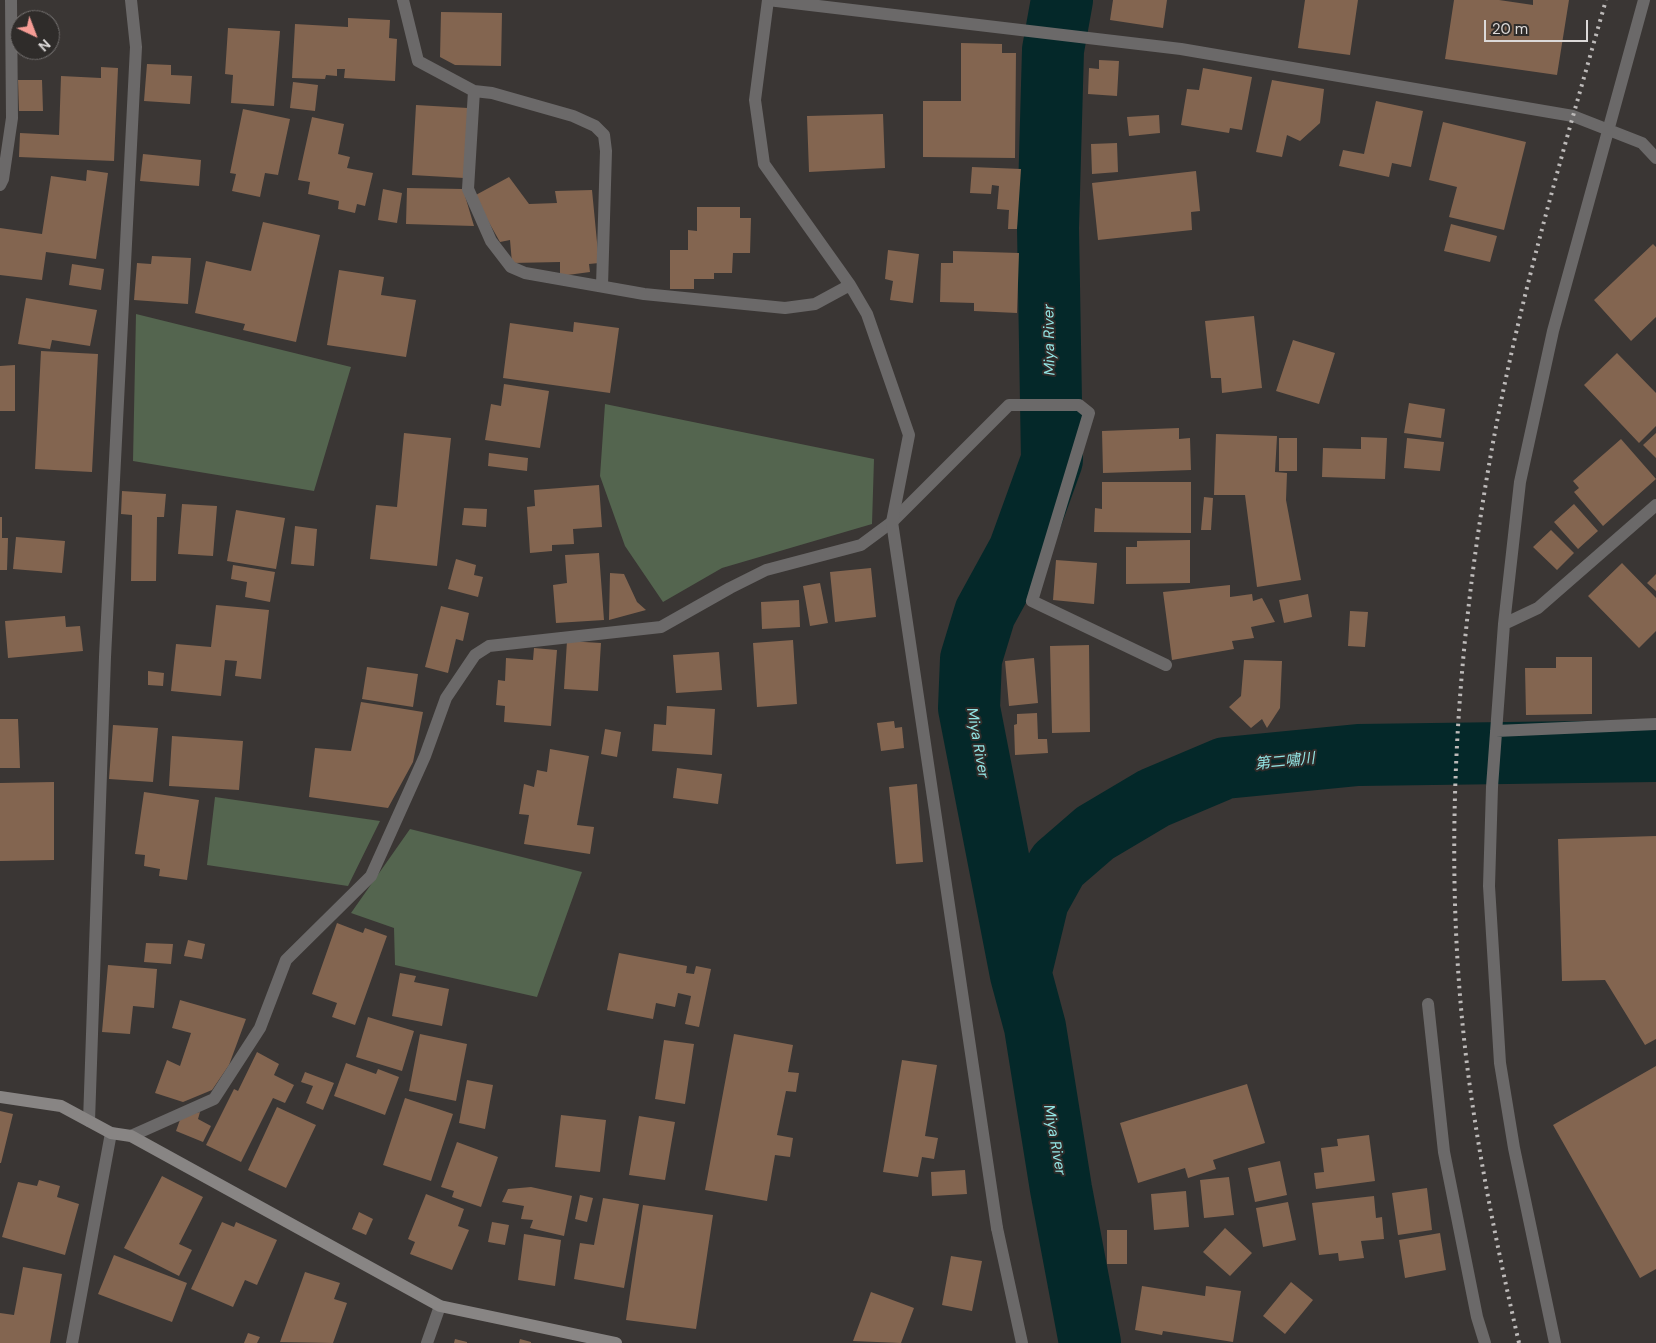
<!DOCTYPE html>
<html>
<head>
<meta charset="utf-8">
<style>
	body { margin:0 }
	#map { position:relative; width:1656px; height:1343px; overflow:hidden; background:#3a3634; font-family:"DM Sans",sans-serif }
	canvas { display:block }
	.north { position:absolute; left:10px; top:10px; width:50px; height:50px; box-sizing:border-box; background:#2f2c2a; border:1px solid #747170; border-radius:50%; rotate:137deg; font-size:14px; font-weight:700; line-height:20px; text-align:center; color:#dcd9d8 }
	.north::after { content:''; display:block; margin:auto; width:18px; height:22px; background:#f59c95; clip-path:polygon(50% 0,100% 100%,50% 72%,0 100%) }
	.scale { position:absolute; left:1484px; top:20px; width:104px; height:22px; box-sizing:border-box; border:2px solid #dcd9d8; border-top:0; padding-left:6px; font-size:15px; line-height:18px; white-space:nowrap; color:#dcd9d8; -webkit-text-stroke:4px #2f2c2a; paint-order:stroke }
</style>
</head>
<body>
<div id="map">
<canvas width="1656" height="1343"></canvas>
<div class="north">N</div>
<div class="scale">20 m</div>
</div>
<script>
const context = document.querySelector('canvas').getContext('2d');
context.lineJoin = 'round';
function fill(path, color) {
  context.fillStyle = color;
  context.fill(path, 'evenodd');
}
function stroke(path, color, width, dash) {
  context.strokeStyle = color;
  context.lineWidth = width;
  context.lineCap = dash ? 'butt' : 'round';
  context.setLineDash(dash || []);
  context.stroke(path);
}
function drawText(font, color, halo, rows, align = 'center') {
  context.font = font + ' "DM Sans","Noto Sans JP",sans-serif';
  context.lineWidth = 4;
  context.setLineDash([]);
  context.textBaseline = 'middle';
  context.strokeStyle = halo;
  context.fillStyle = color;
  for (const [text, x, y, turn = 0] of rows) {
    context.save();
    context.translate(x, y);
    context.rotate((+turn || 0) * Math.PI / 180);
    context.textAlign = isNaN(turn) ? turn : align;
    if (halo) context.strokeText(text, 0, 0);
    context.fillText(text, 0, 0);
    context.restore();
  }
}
fill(new Path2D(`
	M136 314 351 367 314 491 133 461Z
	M605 404 874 459 872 524 722 568 663 602 625 546 600 476Z
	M215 797 380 821 348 886 207 865Z
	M410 829 582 872 537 997 395 965 394 928 351 913Z`), '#54654f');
stroke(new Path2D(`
	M1062 0 1053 50 1048 228 1052 460 1019 551 985 613 971 659 969 708 1021 975 1035 1027 1061 1189 1090 1343
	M1022 967 1038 901 1058 865 1095 833 1154 798 1225 768 1358 755 1656 751`), '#042829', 62);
fill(new Path2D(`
	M1113 0H1167L1163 28 1110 20Z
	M1305 0H1358L1350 55 1298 48Z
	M1454 0H1499L1533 5V0H1569L1557 75 1445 59Z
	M441 12 502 13 501 66 455 65 440 57Z
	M348 18 390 20 389 38 397 39 395 81 344 78 345 69H337V76L326 75 325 79 292 78 295 24 348 27Z
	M228 28 280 31 274 106 231 103 233 75 225 74Z
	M961 43 1002 44V53H1016L1015 158 923 157V101H961Z
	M1099 60 1119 61 1117 96 1088 94 1089 68 1099 69Z
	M147 64 171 65V75L192 76 190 104 144 101Z
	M101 67 118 68 114 161 19 157 20 133 59 135 61 76 101 78Z
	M1203 68 1252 77 1242 130 1230 128 1229 133 1181 125 1187 89 1199 90Z
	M18 80H42L43 111H19Z
	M1272 80 1324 89 1320 123 1300 141 1287 135 1282 157 1256 152Z
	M293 82 318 85 315 111 290 108Z
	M1376 101 1423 111 1411 167 1392 163 1389 177 1339 166 1343 150 1364 154Z
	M416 105 468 108 464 178 412 175Z
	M243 109 290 119 278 175 265 173 260 197 232 191 236 174 230 173Z
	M883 114 885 168 809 172 807 116Z
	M1159 115 1160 133 1129 136 1127 117Z
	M312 117 344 124 338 154 350 157 347 168 373 173 365 206 357 204 355 213 338 209 339 201 308 194 310 182 298 180Z
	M1443 122 1526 142 1504 230 1449 217 1457 187 1429 180Z
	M1117 143 1118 172 1092 174 1091 144Z
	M143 154 201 160 199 186 140 181Z
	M972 167 1021 169 1017 229H1008L1009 210 997 209 999 186 992 185 991 194 970 193Z
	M87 170 108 173 96 259 46 252 42 280 0 275V228L42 234 51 176 86 181Z
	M1196 171 1200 211 1191 212 1192 230 1098 240 1092 183Z
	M509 177 529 204 557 203 555 191 592 190 599 263 589 264 590 272 560 276V262L512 263 510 240 500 242 474 196Z
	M407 188 463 189 474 226 406 224Z
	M383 189 402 193 397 223 378 220Z
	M697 207H740V218H751L750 253H733L732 273H714V279H694V289H670V250H688V230L697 231Z
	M263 222 320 235 296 342 243 330 245 324 195 313 206 261 251 271Z
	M1451 224 1497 236 1490 262 1444 251Z
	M1653 244 1656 247V317L1631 341 1594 300Z
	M888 250 919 254 913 303 890 300 893 281 885 279Z
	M953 251 1019 253 1017 313 974 311V303L940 302 941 263H953Z
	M152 256 191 258 188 304 134 300 137 263 151 264Z
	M72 264 104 269 101 290 69 285Z
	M339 270 384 277 381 295 416 300 406 357 327 345Z
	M26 298 97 310 90 346 52 340 50 349 18 344Z
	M1254 316 1262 388 1222 393 1221 378H1211L1205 321Z
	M574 322 619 328 610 393 503 378 510 323 573 332Z
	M1293 340 1335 353 1319 404 1276 391Z
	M41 351 98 354 92 472 35 469Z
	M1617 353 1656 393V426L1639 443 1584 385Z
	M15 365V411H0V366Z
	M504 384 549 391 540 448 485 440 491 404 501 406Z
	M1409 403 1445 409 1441 438 1404 433Z
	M1179 428V439L1190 438 1191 470 1103 473 1102 431Z
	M404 433 451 438 437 566 370 559 376 505 397 507Z
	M1656 433V458L1643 445Z
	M1216 434 1277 436 1275 472 1287 473 1286 500 1301 580 1257 587 1245 495H1214Z
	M1361 437 1387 438 1385 479 1322 477 1323 448 1361 449Z
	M1279 438H1297V471H1279Z
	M1407 438 1444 442 1440 471 1404 468Z
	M1621 439 1656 479 1603 526 1574 492 1579 488 1573 481Z
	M489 453 528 458 527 471 488 466Z
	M1102 482H1191V533L1094 532 1095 508 1102 509Z
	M599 485 602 527 573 529 574 544 552 545V551L530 553 527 507 535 506 534 490Z
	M122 491 166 494 164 517H157L156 581H131L132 515 121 514Z
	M1204 497 1213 498 1211 530H1201Z
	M182 504 217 506 213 556 178 554Z
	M1574 504 1598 531 1578 549 1554 522Z
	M464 508 487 509 486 527 462 525Z
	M236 510 285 518 276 569 227 561Z
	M0 517H2V538H8L7 570H0Z
	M295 526 317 529 314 566 291 564Z
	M1551 530 1574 553 1557 570 1533 547Z
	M16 537 65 541 62 573 13 569Z
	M1190 540V583L1126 584V547H1137V541Z
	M599 553 604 620 556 623 553 585 567 583 565 555Z
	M456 559 476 565 474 575 483 577 478 597 448 589Z
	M1056 560 1097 563 1094 604 1053 600Z
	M1622 563 1656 598V631L1639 648 1588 596Z
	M233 565 275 572 270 602 245 597 247 582 231 579Z
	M871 568 876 617 835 622 830 572Z
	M610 573 624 574 637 602 646 610 609 620Z
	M1656 574V591L1647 583Z
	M820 583 828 623 810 626 803 586Z
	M1230 585V597L1252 594 1253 601 1262 598 1275 622 1251 627 1254 638 1232 641 1234 649 1172 660 1163 592Z
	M1308 594 1312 617 1284 623 1279 600Z
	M799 600 800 627 762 629 761 602Z
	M216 605 269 610 261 679 235 676 237 661 225 660 221 696 171 691 176 644 211 647Z
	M441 606 469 613 463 641 456 639 448 673 425 667Z
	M1350 611 1368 612 1365 647 1348 646Z
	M65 616 66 627 80 626 83 651 8 658 5 621Z
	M793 640 797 704 757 707 753 643Z
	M567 641 601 643 598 691 564 689Z
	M1089 645 1090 732 1052 733 1050 646Z
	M534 648 557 650 551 726 504 722 505 706 496 705 498 680 505 681 506 658 533 660Z
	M719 652 722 690 676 693 673 655Z
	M1556 657H1592V714L1526 715 1525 668H1556Z
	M1034 658 1038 703 1009 706 1005 661Z
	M1244 660 1282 661 1280 708 1267 728 1262 719 1251 728 1229 707 1241 696Z
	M367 667 418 674 413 707 362 699Z
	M148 671 164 673 163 686 148 685Z
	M361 702 423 712 413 762 388 808 309 797 315 748 351 751Z
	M667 706 715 709 712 755 652 751 654 724 666 725Z
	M1037 713 1038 739H1047L1048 753 1015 755 1014 725 1017 724V714Z
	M0 719H18L20 768H0Z
	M894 721 895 728 902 727 904 748 881 751 877 723Z
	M113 725 158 728 153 782 109 779Z
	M605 729 621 732 617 757 601 754Z
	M172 736 243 741 239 790 169 786Z
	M550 749 589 756 577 825 594 827 590 854 524 844 529 815 519 814 524 784 534 787 537 770 547 772Z
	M677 768 722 774 718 804 673 798Z
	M54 782V860L0 861V783Z
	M917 784 923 862 896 864 889 787Z
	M144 792 199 800 187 880 159 876 160 869 144 866 145 855 135 854Z
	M1656 836V1039L1645 1045 1605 980 1562 981 1558 839Z
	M337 923 363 933 365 928 387 936 355 1025 332 1017 337 1003 312 994Z
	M188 940 205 944 202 959 184 956Z
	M146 943 173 944 171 964 144 962Z
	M619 953 687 966 686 973 694 974 696 966 711 969 699 1027 685 1024 691 996 678 993 675 1007 656 1003 653 1019 607 1010Z
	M108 965 157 969 154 1008 133 1006 130 1034 102 1032Z
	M400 973 416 976 414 982 449 989 442 1026 392 1016Z
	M180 1000 246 1019 229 1065 212 1090 183 1102 155 1093 167 1060 180 1066 191 1033 172 1028Z
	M368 1017 414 1031 402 1071 356 1057Z
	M420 1034 467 1044 456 1101 409 1091Z
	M734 1034 793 1045 788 1072 799 1073 796 1092 786 1091 777 1135 793 1138 790 1157 775 1155 767 1201 705 1190Z
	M664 1040 694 1044 685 1104 655 1099Z
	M257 1052 279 1064 274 1075 294 1085 285 1103 273 1098 241 1162 206 1145 234 1089 238 1091Z
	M902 1060 937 1065 925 1136 938 1138 934 1159 922 1157 918 1177 883 1172Z
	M346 1063 376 1074 378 1069 399 1077 385 1115 334 1096Z
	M1656 1066V1269L1640 1278 1553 1125Z
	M305 1072 334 1083 323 1110 306 1103 313 1086 301 1082Z
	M467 1080 493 1085 485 1129 459 1123Z
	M1247 1084 1265 1143 1213 1160 1216 1169 1188 1178 1185 1168 1138 1183 1120 1123Z
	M405 1098 453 1114 431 1181 383 1165Z
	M277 1107 316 1125 286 1188 248 1170Z
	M0 1111 13 1114 1 1163H0Z
	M200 1112 198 1119 211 1126 203 1142 176 1131 181 1117Z
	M561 1115 606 1120 600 1172 555 1167Z
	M639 1116 675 1122 665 1180 629 1175Z
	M1369 1135 1375 1181 1316 1189 1314 1173 1324 1172 1321 1148 1338 1146 1337 1139Z
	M457 1142 498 1157 481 1207 452 1197 454 1191 441 1187Z
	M1280 1161 1287 1195 1255 1202 1248 1168Z
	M965 1170 967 1194 932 1196 931 1172Z
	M162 1176 203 1197 179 1244 192 1250 179 1276 124 1248Z
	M1229 1177 1234 1215 1204 1218 1200 1180Z
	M39 1180 60 1186 57 1197 79 1204 65 1255 2 1237 18 1182 37 1186Z
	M531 1187 572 1196 564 1236 530 1228 533 1220 521 1219 524 1206 502 1202 508 1189Z
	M1427 1188 1432 1230 1398 1235 1392 1193Z
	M1186 1191 1189 1227 1154 1230 1151 1194Z
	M426 1194 464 1209 458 1226 469 1230 452 1270 410 1254 415 1242 408 1239Z
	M580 1195 593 1198 587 1222 575 1219Z
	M1374 1196 1376 1218 1382 1217 1384 1239 1361 1241 1364 1258 1339 1261 1338 1253 1319 1255 1312 1203Z
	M603 1198 639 1204 624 1288 574 1279 580 1243 594 1245Z
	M1288 1202 1296 1240 1263 1247 1256 1208Z
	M643 1205 713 1215 696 1329 626 1320Z
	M359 1212 373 1219 366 1235 352 1229Z
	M222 1222 234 1227 236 1222 277 1240 257 1285 245 1280 233 1307 191 1289Z
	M492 1222 509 1225 505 1245 488 1242Z
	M1225 1228 1252 1253 1230 1276 1203 1252Z
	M1107 1230H1127V1264H1107Z
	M1440 1233 1446 1270 1405 1278 1399 1240Z
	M524 1234 561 1240 555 1286 518 1280Z
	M114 1255 187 1283 172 1322 98 1294Z
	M951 1256 982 1261 972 1311 942 1305Z
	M23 1267 62 1274 50 1343H0V1313L14 1315Z
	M305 1272 340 1283 334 1299 347 1303 333 1343 280 1342Z
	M1291 1282 1313 1300 1285 1334 1263 1316Z
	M1142 1286 1205 1296 1206 1286 1241 1291 1233 1342 1163 1331 1162 1335 1135 1330Z
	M871 1292 914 1308 901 1343 853 1341Z
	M248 1333 260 1337 257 1343H244Z
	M455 1339 467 1342V1343H454Z
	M520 1339 531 1342V1343H519Z`), '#836550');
stroke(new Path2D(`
	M131 1136 214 1099 260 1028 286 960 371 876 425 756 446 698 475 655 489 646 661 627 730 588 766 570 861 545 892 522 1009 405H1079L1089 413 1032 601 1166 665
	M997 1228 1022 1343`), '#6b6969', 12);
stroke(new Path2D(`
	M403 0 418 61 474 91 492 93 573 116 595 126 604 135 606 151 602 286
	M768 0 755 100 764 164 850 285 867 314 909 435 892 522 997 1228
	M768 0 1181 49 1573 116 1642 143 1656 158
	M474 91 468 189 491 241 511 267 525 273 644 294 785 308 815 304 850 285
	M0 185 3 179 12 118 11 0
	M1504 624 1538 608 1656 505
	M1496 731 1656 724
	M1428 1004 1444 1152 1477 1317 1485 1343
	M89 1121 105 657 136 47 131 0
	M72 1343 111 1133
	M427 1343 440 1306
	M1555 1343 1514 1148 1500 1063 1489 886 1492 787 1504 624 1520 482 1553 331 1644 0`), '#6b6969', 12);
stroke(new Path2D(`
	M0 1097 61 1106 111 1133 131 1136 440 1306 616 1343`), '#888584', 12);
stroke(new Path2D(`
	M1519 1343C1499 1256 1481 1169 1469 1080 1442 878 1454 667 1489 465 1516 309 1563 152 1606 0`), '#bdbab9', 4, [2.5, 5]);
drawText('italic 15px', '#93e5e4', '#2f2c2a', [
	["Miya River",1050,340,-91],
	["Miya River",977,743,80],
	["第二嘯川",1285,762,-6],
	["Miya River",1054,1140,80]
]);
</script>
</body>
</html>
